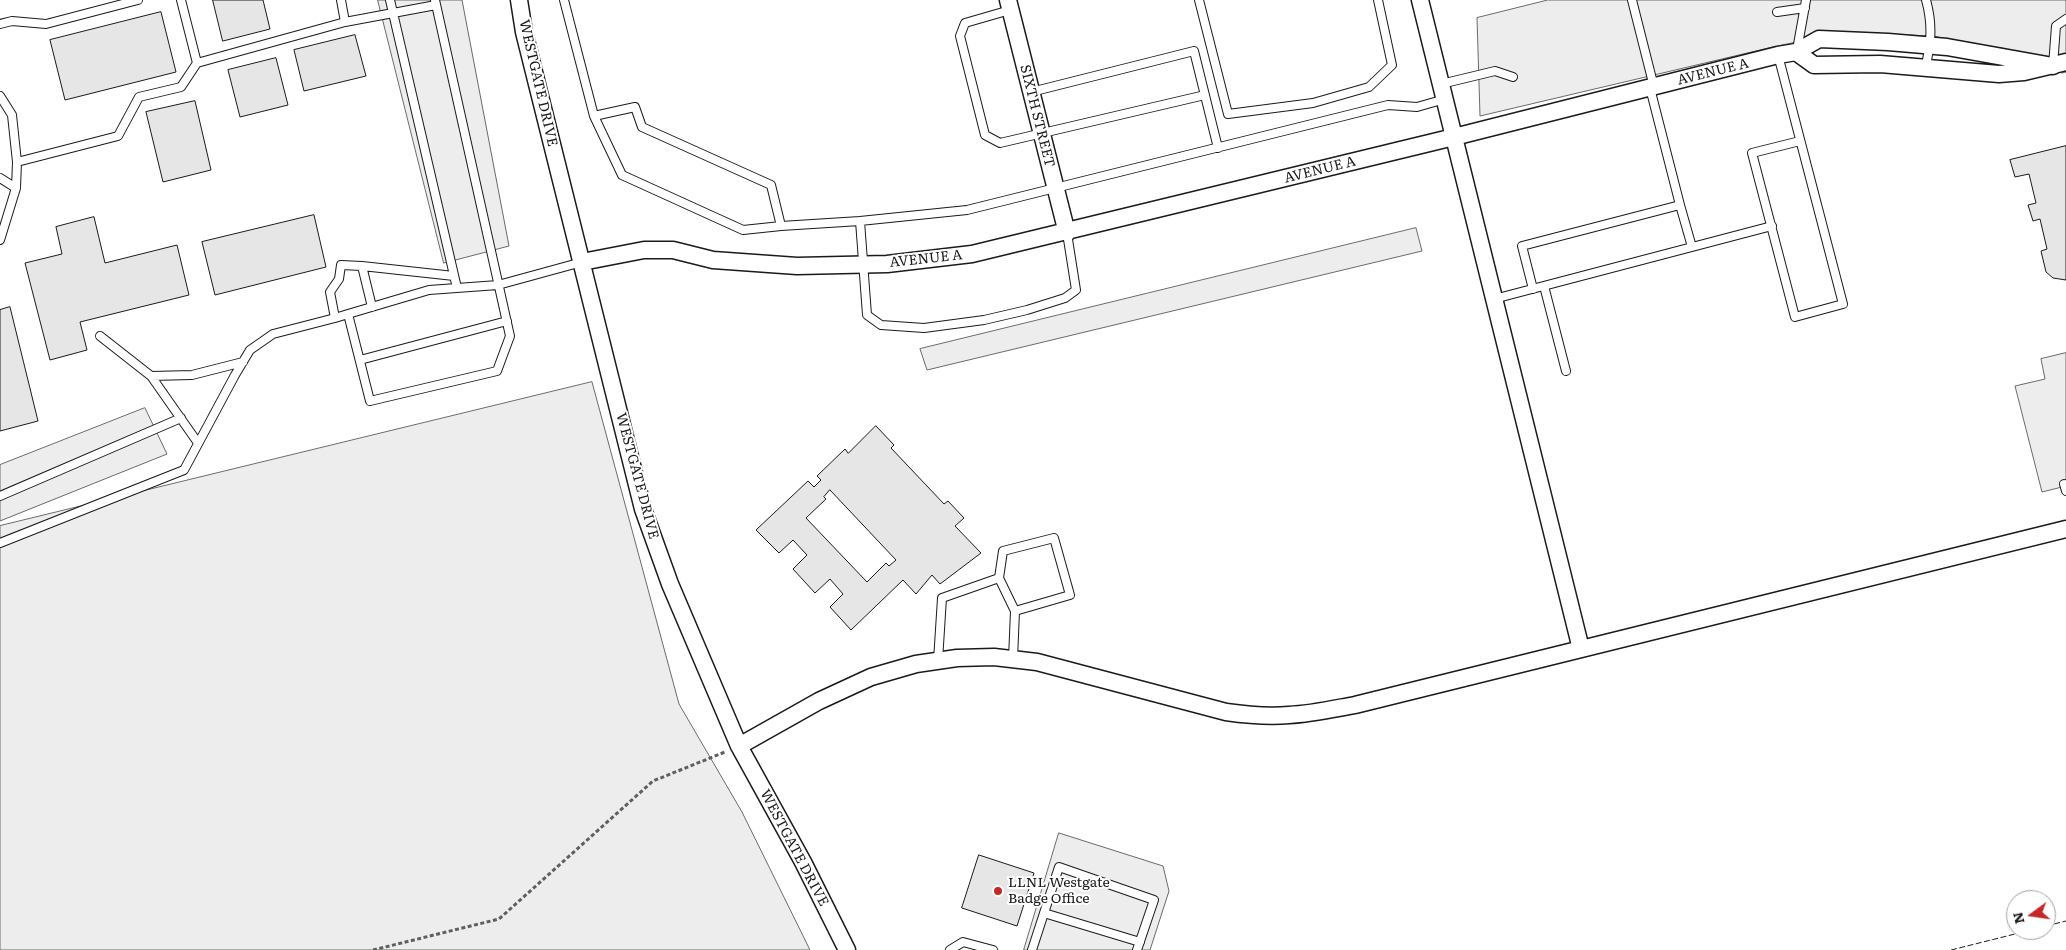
<!DOCTYPE html>
<html>
<head>
<meta charset="utf-8">
<style>
	body { margin:0 }
	#map { position:relative; width:2066px; height:950px; overflow:hidden; background:#fff; font-family:Literata,serif }
	canvas { display:block }
	.north { position:absolute; left:2006px; top:890px; width:50px; height:50px; box-sizing:border-box; background:#fff; border:1px solid #a3a3a3; border-radius:50%; rotate:256deg; font-size:14px; font-weight:700; line-height:20px; text-align:center; color:#1a1a1a }
	.north::after { content:''; display:block; margin:auto; width:18px; height:22px; background:#c62828; clip-path:polygon(50% 0,100% 100%,50% 72%,0 100%) }
</style>
</head>
<body>
<div id="map">
<canvas width="2066" height="950"></canvas>
<div class="north">N</div>
</div>
<script>
const context = document.querySelector('canvas').getContext('2d');
context.lineJoin = 'round';
function fill(path, color) {
  context.fillStyle = color;
  context.fill(path, 'evenodd');
}
function stroke(path, color, width, dash) {
  context.strokeStyle = color;
  context.lineWidth = width;
  context.lineCap = dash ? 'butt' : 'round';
  context.setLineDash(dash || []);
  context.stroke(path);
}
function drawText(font, color, halo, rows, align = 'center') {
  context.font = font + ' Literata,serif';
  context.lineWidth = 4;
  context.setLineDash([]);
  context.textBaseline = 'middle';
  context.strokeStyle = halo;
  context.fillStyle = color;
  for (const [text, x, y, turn = 0] of rows) {
    context.save();
    context.translate(x, y);
    context.rotate((+turn || 0) * Math.PI / 180);
    context.textAlign = isNaN(turn) ? turn : align;
    if (halo) context.strokeText(text, 0, 0);
    context.fillText(text, 0, 0);
    context.restore();
  }
}
const built = new Path2D(`
	M378 0H462L509 246 444 263Z
	M1548 0H2066V72L2062 73 2002 48 1978 47 1934 36 1876 34 1812 39 1777 46 1480 116 1477 18Z
	M1416 228 1422 251 927 370 920 349Z
	M2066 353V486L2042 492 2015 386 2045 379 2041 359Z
	M592 382 679 704 742 812 810 950H0V526Z
	M145 408 167 454 0 521V465Z
	M1059 833 1163 866 1169 891 1150 950H1024Z`);
fill(built, '#ededed');
stroke(built, '#6a6a6a', 1);
const building = new Path2D(`
	M213 0H263L270 29 223 41Z
	M161 12 176 72 65 100 50 40Z
	M355 35 366 76 304 91 294 50Z
	M276 58 288 105 240 117 228 70Z
	M195 101 211 170 163 182 146 112Z
	M2066 146V280L2053 278 2046 272 2041 251 2047 249 2040 219 2033 221 2028 205 2036 203 2029 174 2015 177 2010 160Z
	M314 215 326 267 215 295 202 242Z
	M94 217 105 263 177 245 189 295 80 322 87 350 50 360 25 263 62 254 56 227Z
	M10 307 38 421 0 431V310Z
	M876 426 894 445 891 448 944 504 948 501 964 518 955 526 981 553 940 584 932 575 916 594 903 580 851 630 830 607 843 594 830 579 815 593 793 569 807 555 793 540 779 553 756 530 808 481 814 487 821 480 817 476 845 449 848 453ZM830 490 896 560 889 566 886 563 867 582 806 518 826 499 824 497Z
	M979 855 1034 873 1017 926 962 908Z`);
fill(building, '#e6e6e6');
stroke(building, '#1a1a1a', 1);
const lane = new Path2D(`
	M181 0 197 63
	M341 0 345 22 436 5
	M390 0 457 288
	M435 0 510 336 497 371 370 401 348 314 429 290 498 285 582 262
	M564 0 594 116
	M1199 0 1228 114 1313 103 1369 87 1392 65 1378 0
	M1632 0 1654 87
	M1010 10 965 23 960 36 985 135 1000 143 1205 95
	M1777 12 1805 8
	M0 24 12 21 46 24 138 0
	M1797 50 1806 0
	M1778 55 1843 304 1795 317 1752 153 1800 141
	M2053 66 2056 26 2066 19
	M1925 69C1931 44 1933 25 1926 0
	M1441 84 1495 71 1513 77
	M1031 92 1194 51 1218 148
	M0 96 12 115 17 162 16 188 0 240
	M17 162 118 136 139 97 181 87 197 63 345 22
	M0 178 16 188
	M1680 205 1692 247
	M860 221 967 210 1388 105 1417 107 1445 99
	M781 226 743 230 622 175 594 116 635 107 642 127 771 185 781 226 860 221 867 315 881 325 924 328 984 320 1027 310 1065 298 1076 290 1067 233
	M1544 286 1566 371
	M1533 289 1522 246 1680 205 1650 88
	M1494 299 1772 226
	M372 307 362 266 454 276
	M348 314 335 318 330 292 339 279 341 265 362 266
	M100 336 151 376
	M360 360 507 321
	M198 443 151 376 192 375 243 362
	M2064 484 2066 491
	M0 496 181 418
	M0 543 184 470 235 375 250 350 273 334 335 318
	M1013 659 1015 611 999 578 1003 551 1054 538 1070 595 1015 611
	M938 661 942 598 999 578
	M1044 913 1140 942
	M950 950 963 942 993 950
	M1032 950 1059 867 1154 900 1137 950`);
const street = new Path2D(`
	M519 0 524 32 643 509 670 584 739 746 803 862 847 950
	M1008 0 1067 233
	M1420 0 1581 649
	M1796 52 1814 65 1880 64 1999 74 2024 72 2066 62
	M582 262 644 250H673L713 260 797 266 887 264 972 254 1454 137 1778 55 1796 52 1819 39 1888 42 1947 47 2053 66
	M739 746 819 701 871 677 916 664 957 658 994 657 1037 662 1226 712C1247 715 1268 717 1289 715 1311 714 1333 709 1355 705L2066 529`);
stroke(lane, '#1a1a1a', 10);
stroke(street, '#1a1a1a', 19);
stroke(new Path2D(`
	M373 950 499 919 653 781 725 752`), '#5f5f5f', 3, [4, 2.5]);
stroke(lane, '#fff', 8);
stroke(street, '#fff', 16);
stroke(new Path2D(`
	M2046 926 2066 921
	M1951 950 2031 930`), '#1a1a1a', 1, [6, 2.5]);
for (const [x, y, r, color] of [
	[998,891,5,"#c62828"]
]) {
  const dot = new Path2D();
  dot.arc(x, y, r, 0, 2 * Math.PI);
  context.fillStyle = color;
  context.fill(dot);
  stroke(dot, '#fff', 2);
}
drawText('14px', '#1a1a1a', '#fff', [
	["AVENUE A",1713,72,-14],
	["WESTGATE DRIVE",538,83,77],
	["SIXTH STREET",1037,116,76],
	["AVENUE A",1320,170,-14],
	["AVENUE A",926,259,-6],
	["WESTGATE DRIVE",637,476,75],
	["WESTGATE DRIVE",794,848,62]
]);
drawText('14px', '#1a1a1a', '#fff', [
	["LLNL Westgate",1008,883],
	["Badge Office",1008,899]
], 'left');
</script>
</body>
</html>
